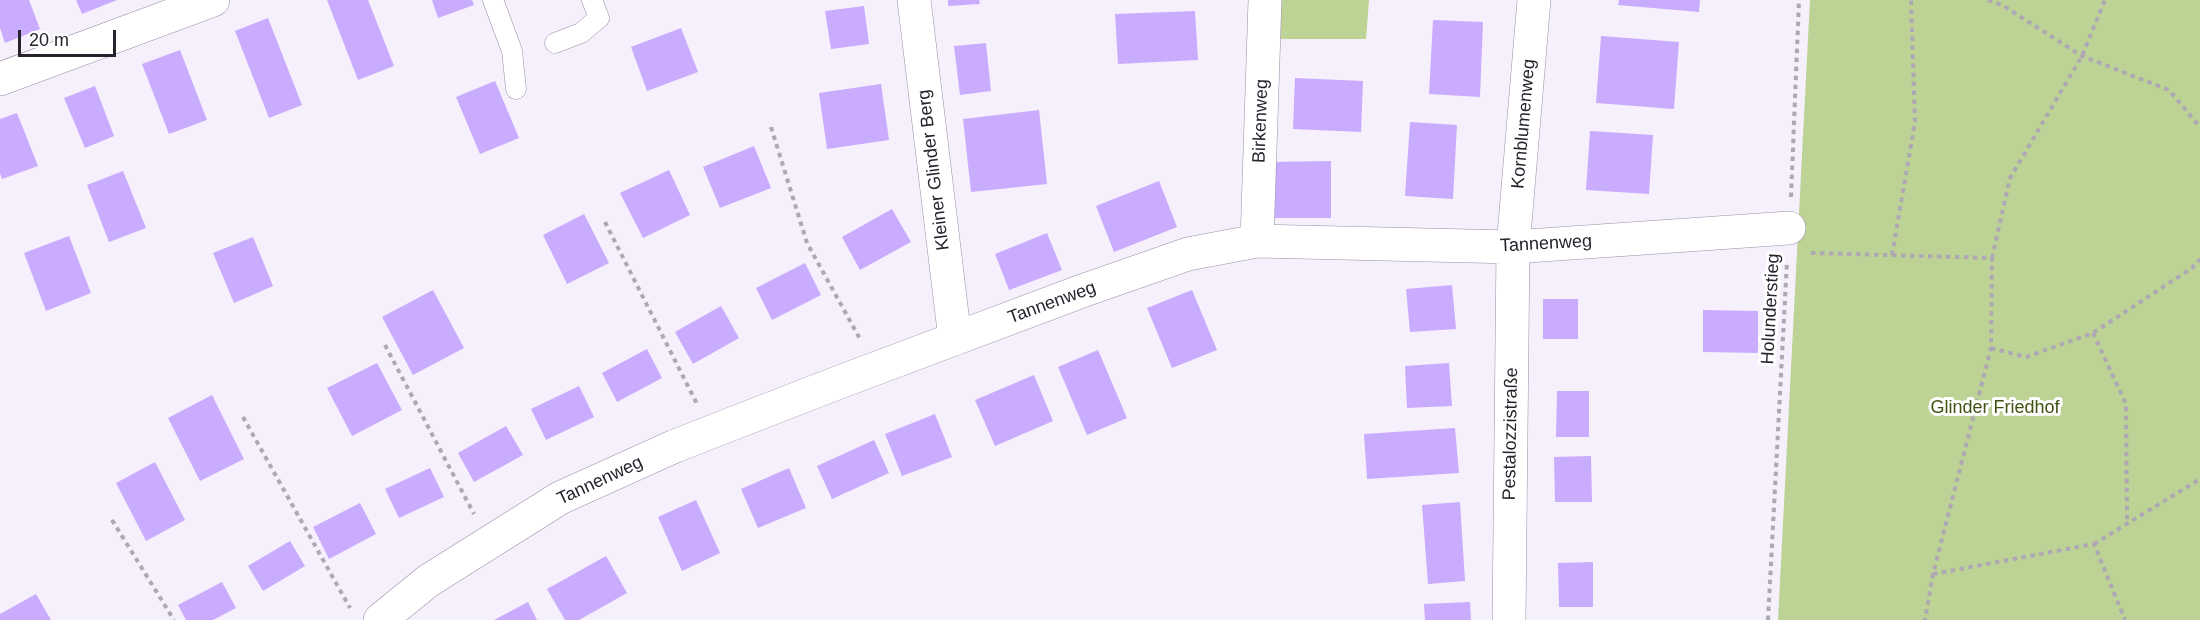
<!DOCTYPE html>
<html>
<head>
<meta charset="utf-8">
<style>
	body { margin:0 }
	#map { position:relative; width:2200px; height:620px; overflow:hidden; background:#f5f0fb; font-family:Arial,sans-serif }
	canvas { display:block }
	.scale { position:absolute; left:18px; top:30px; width:98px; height:27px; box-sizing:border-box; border:3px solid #27232d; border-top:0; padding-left:8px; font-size:18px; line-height:21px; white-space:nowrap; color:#27232d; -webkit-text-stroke:4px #fff; paint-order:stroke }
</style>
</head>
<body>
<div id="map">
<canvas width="2200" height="620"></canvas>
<div class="scale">20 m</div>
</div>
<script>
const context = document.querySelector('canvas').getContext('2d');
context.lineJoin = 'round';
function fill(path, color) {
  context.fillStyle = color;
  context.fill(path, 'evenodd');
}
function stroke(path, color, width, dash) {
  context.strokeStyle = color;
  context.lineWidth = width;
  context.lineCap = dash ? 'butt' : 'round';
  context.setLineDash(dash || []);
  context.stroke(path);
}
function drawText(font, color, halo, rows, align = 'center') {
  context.font = font + ' Arial,sans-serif';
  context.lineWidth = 6;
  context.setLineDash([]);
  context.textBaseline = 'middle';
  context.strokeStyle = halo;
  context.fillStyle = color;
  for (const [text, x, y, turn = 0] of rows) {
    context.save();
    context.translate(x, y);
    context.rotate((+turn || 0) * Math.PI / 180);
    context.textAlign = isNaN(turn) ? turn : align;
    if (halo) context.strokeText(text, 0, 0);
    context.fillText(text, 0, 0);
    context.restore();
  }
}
fill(new Path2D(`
	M1278 0H1369L1366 39H1277Z
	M1810 0H2200V620H1778Z`), '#bdd295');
fill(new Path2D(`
	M0 0H29L40 29 5 43 0 28Z
	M76 0H117L82 14Z
	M327 0H368L394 66 358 80Z
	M432 0H472L474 5 438 18Z
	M948 0H979L980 4 948 6Z
	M1619 0H1700L1699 12 1618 5Z
	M864 6 869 44 831 49 825 11Z
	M1195 11 1198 60 1118 64 1115 14Z
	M268 18 302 105 269 118 235 31Z
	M1433 20 1483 22 1480 97 1429 94Z
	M681 28 698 72 647 91 631 47Z
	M1601 36 1679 42 1674 109 1596 103Z
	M986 43 991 91 960 95 954 46Z
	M180 50 207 120 169 134 142 64Z
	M1295 78 1363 81 1361 132 1293 129Z
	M495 81 519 138 480 154 456 97Z
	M881 84 889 140 827 149 819 93Z
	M95 86 114 136 85 148 64 98Z
	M1039 110 1047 184 971 192 963 119Z
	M17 113 38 166 2 179 0 173V119Z
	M1410 122 1457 125 1453 199 1405 196Z
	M1590 131 1653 135 1649 194 1586 190Z
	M754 146 771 188 720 208 703 167Z
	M1331 161V218H1271L1270 162Z
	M669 170 690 215 643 238 620 193Z
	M123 171 146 228 109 242 87 185Z
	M1159 181 1177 227 1114 252 1096 206Z
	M892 209 911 242 860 270 842 237Z
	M584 214 609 263 567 284 543 235Z
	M1047 233 1062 270 1009 290 995 254Z
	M69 236 91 293 46 311 24 253Z
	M253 237 273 286 234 303 213 253Z
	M805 263 821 295 772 320 756 288Z
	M1452 285 1456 329 1410 332 1406 289Z
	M433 290 464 348 413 375 382 317Z
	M1192 290 1217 350 1172 368 1147 308Z
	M1543 299H1578V339H1543Z
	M721 306 739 338 693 364 675 332Z
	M1703 310 1758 311V353L1703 352Z
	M647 349 662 378 617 402 602 373Z
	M1098 350 1127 418 1087 435 1058 367Z
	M377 363 402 410 352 436 327 388Z
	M1449 363 1452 406 1407 408 1405 366Z
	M1034 375 1053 421 995 446 975 400Z
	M579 386 594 417 546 440 531 409Z
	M1557 391H1589V437H1556Z
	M212 395 244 459 200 481 168 418Z
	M935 414 952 457 902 476 885 434Z
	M506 426 523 455 474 482 458 453Z
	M1455 428 1459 473 1367 479 1364 434Z
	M874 440 889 473 832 499 817 466Z
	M1591 456 1592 502H1555L1554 457Z
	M155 462 185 520 146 541 116 483Z
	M430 468 444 497 399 518 385 489Z
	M789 468 806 508 758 528 741 489Z
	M696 500 720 553 682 571 658 517Z
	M1460 502 1465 581 1428 584 1422 505Z
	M360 503 376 534 329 559 313 527Z
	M290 541 305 566 263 591 248 566Z
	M606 556 627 593 579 620H565L547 589Z
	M1593 562V607H1559L1558 563Z
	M222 582 236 608 213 620H186L178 605Z
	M36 594 51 620H0V614Z
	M528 602 537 620H494Z
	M1470 602 1471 620H1425L1424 604Z`), '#c9acfe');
const service = new Path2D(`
	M493 0 512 51 516 89
	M555 43 581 33 599 18 592 0`);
const minor = new Path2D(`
	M914 0 955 339
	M0 79 213 0
	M1257 241 1265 0
	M380 620 428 581 560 498 675 446 837 383 1082 291 1188 254 1257 241 1513 247 1789 228
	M1509 620 1513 247 1534 0`);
stroke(service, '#998ea7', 21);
stroke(minor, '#998ea7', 34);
stroke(new Path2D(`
	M1988 0 2002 5 2082 56 2169 90 2200 127
	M771 127 807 243 860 339
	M1791 197 1799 0
	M605 222 697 404
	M1811 253 1992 258 1991 348 1933 574 1925 620
	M1892 255 1915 122 1911 0
	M1992 258 2010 178 2082 56 2105 0
	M2093 333 2126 404 2127 523
	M385 345 474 514
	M1991 348 2026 357 2093 333 2192 268 2200 259
	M243 417 350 608
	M112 520 174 620
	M2094 544 2200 479
	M1933 574 2094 544 2125 620
	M1768 620 1787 261`), '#ada8b3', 4, [4.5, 4.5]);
stroke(service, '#fff', 20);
stroke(minor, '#fff', 33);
drawText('18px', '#27232d', '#fff', [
	["Birkenweg",1261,121,-88],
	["Kornblumenweg",1524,124,-85],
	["Kleiner Glinder Berg",934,170,-97],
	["Tannenweg",1546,244,-3],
	["Tannenweg",1052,303,-20],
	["Holunderstieg",1771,309,-87],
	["Pestalozzistraße",1511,434,-89],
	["Tannenweg",600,481,-25]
]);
drawText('18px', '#415213', '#fff', [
	["Glinder Friedhof",1995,408]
]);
</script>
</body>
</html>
